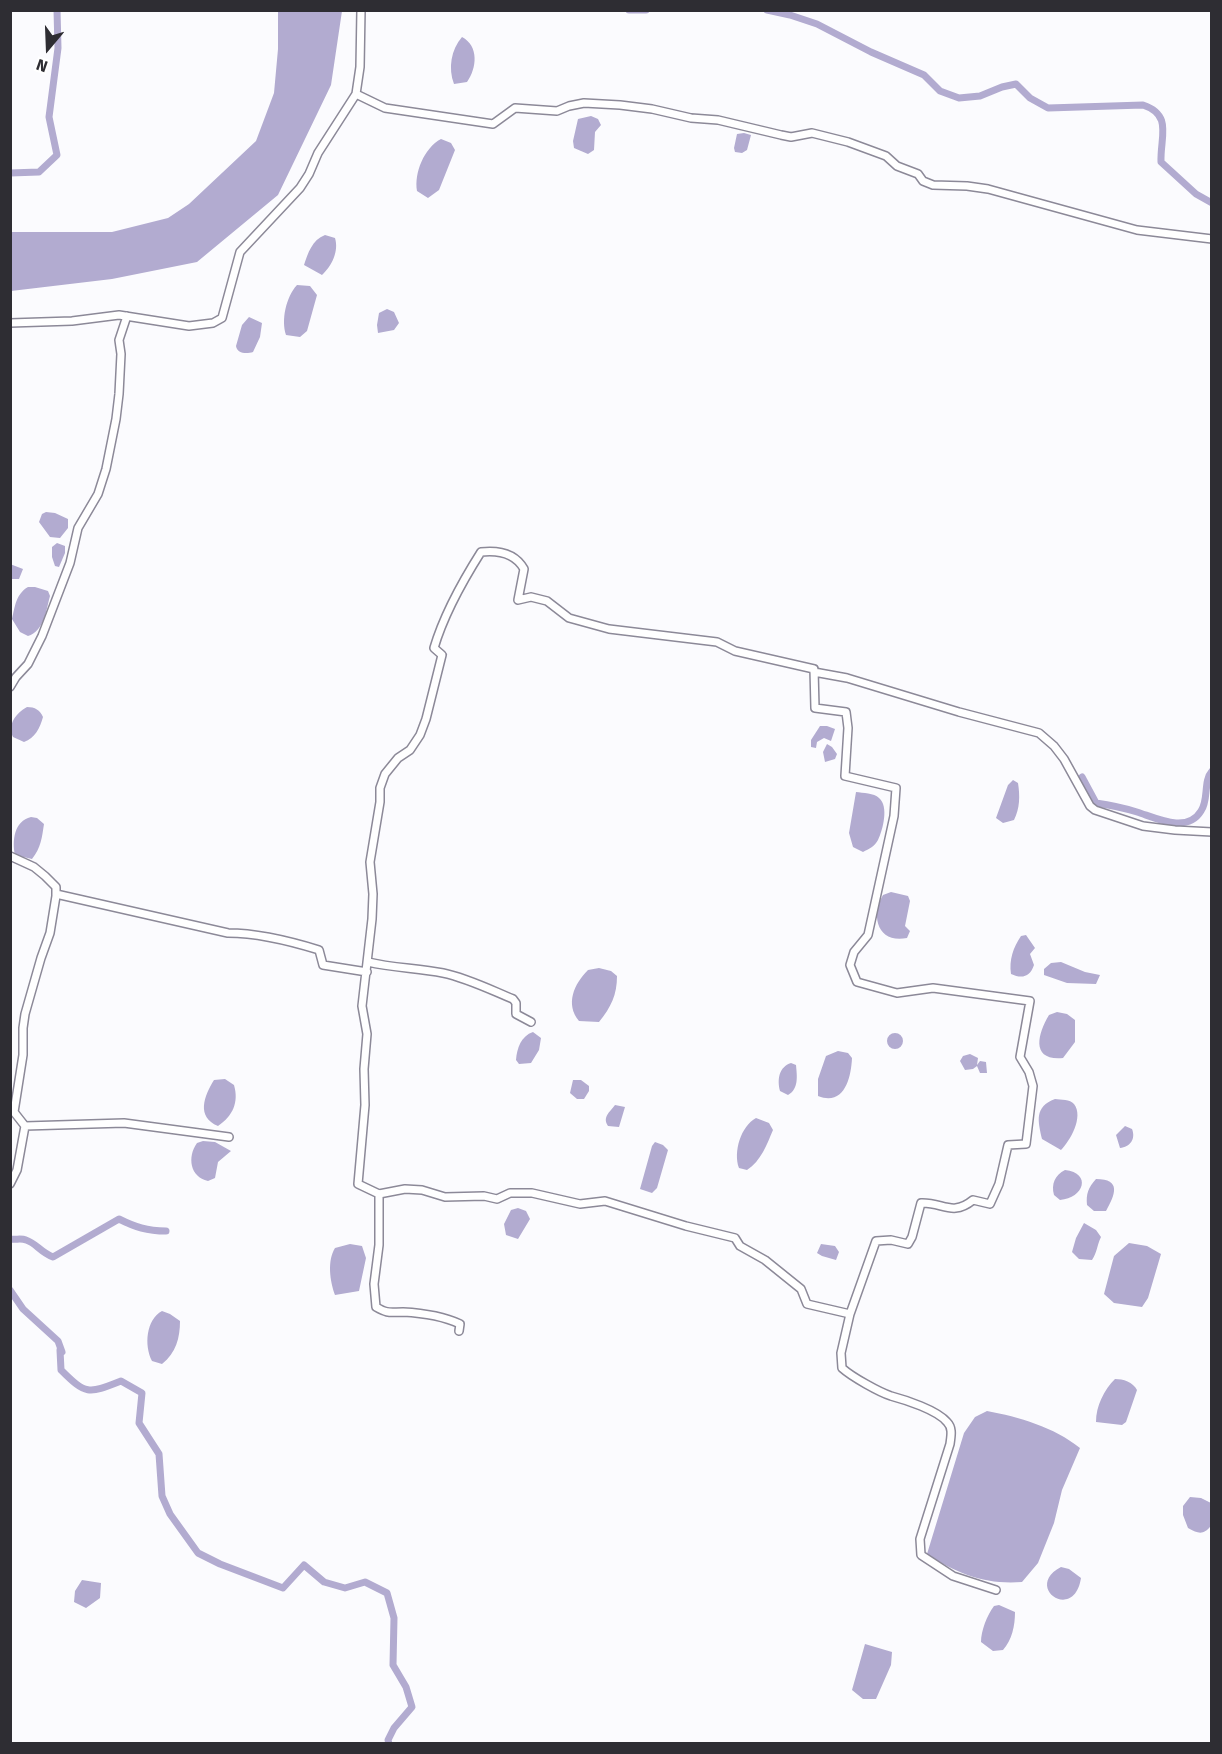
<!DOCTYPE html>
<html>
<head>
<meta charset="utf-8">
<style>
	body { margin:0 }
	#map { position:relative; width:1222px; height:1754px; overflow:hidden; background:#fbfbfe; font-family:"Fira Sans",sans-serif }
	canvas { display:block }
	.frame { position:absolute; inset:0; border:12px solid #2e2d33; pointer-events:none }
	.north { position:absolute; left:18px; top:18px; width:60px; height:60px; -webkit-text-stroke:4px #fff; paint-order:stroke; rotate:199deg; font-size:16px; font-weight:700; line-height:24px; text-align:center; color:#2e2d33 }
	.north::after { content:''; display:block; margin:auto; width:21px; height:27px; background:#2e2d33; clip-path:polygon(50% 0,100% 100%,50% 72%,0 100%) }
</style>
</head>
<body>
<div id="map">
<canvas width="1222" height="1754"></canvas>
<div class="frame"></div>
<div class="north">N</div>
</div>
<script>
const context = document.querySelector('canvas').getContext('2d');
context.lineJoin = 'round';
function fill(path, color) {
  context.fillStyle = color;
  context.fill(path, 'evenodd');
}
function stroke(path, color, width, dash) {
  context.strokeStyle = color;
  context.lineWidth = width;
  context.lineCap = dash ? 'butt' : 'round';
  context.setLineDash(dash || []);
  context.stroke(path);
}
fill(new Path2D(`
	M278 11H342L331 85 278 195 197 262 112 279 11 291V232H112L168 218 189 204 256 141 274 93 278 49Z
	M462 37C479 46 477 68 467 82L454 84C448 68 451 50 462 37Z
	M591 116 598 119 601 125 595 132 594 150 588 154 574 148 573 141 578 119Z
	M744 133 751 135 747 150 742 153 735 152 734 148 737 134Z
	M441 139 451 143 455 150 439 190 428 198 417 191C414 173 424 148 441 139Z
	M325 235 335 238C339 251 332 266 322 275L304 265C308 253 312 240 325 235Z
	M297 285 310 286 317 295 307 331 300 337 286 335C281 320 286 297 297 285Z
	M387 309 394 312 399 323 394 330 378 333 377 325 379 313Z
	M249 317 262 323 260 337 253 352C247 354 237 354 236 346L242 325Z
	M46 512 55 513 68 519V528L60 538 50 537 39 522 42 514Z
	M57 543 65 546V553L59 567 55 566 52 557V547Z
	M10 564 23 569 19 579H11Z
	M28 587H35L48 591 50 596C46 611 44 631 28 636L20 632 12 619C15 606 16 594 28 587Z
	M27 707C35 707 40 710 43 717 40 728 35 738 24 742L13 737C7 725 16 713 27 707Z
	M820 726H827L835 729 831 741 824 738 817 742 816 748 811 747V740Z
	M827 744 832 747 837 754 835 759 825 762 823 752Z
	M1013 780 1018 783C1020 796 1020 808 1014 820L1003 823 996 818 1008 785Z
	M856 792C863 793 874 793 879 798 889 806 883 830 878 840 875 846 869 849 863 852L853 847 849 833Z
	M31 817 37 818 44 824C42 837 41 848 32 859L15 855C12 841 14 821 31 817Z
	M891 892 908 896 910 901 905 926 910 931 907 938C878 944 870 916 883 895Z
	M1026 935 1035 948 1030 954 1034 965C1030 977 1022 979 1011 974 1009 960 1013 948 1021 936Z
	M1061 962 1085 972 1100 975 1096 984 1067 983 1044 975V969L1051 963Z
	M599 968 611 971 617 976C617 995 611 1007 599 1022L579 1021C565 1004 574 984 588 970Z
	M1057 1012 1067 1014 1075 1020V1042L1063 1058C1031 1061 1037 1035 1049 1015Z
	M533 1032 541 1038 539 1050 531 1063 519 1064 516 1060C517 1048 521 1036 533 1032Z
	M887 1041a8 8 0 1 1 16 0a8 8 0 1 1-16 0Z
	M838 1051 848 1053 852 1058C851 1079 844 1106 818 1096V1079L826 1056Z
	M970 1054 978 1058 977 1065 980 1061 986 1062 987 1073H980L977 1066 973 1069 965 1070 960 1061 963 1056Z
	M791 1063 796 1065C797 1076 799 1089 788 1095L780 1091C777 1079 779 1067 791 1063Z
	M225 1079 234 1085C239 1102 233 1116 218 1126 196 1117 204 1096 214 1080Z
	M573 1080H581L589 1086V1091L584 1099H577L570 1093Z
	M1055 1099C1061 1100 1070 1099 1074 1104 1084 1117 1070 1141 1061 1150L1042 1139C1038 1121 1034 1107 1055 1099Z
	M615 1105 625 1107 619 1127 608 1126C602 1117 610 1112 615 1105Z
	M756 1118 769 1123 773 1130C767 1144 761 1161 747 1170L739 1168C733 1152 741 1126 756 1118Z
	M1125 1126 1132 1129C1136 1139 1130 1147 1120 1148L1116 1135Z
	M203 1141 215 1142 231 1151 218 1162 215 1178 208 1181C190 1177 187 1157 197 1143Z
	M655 1142 663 1145 668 1150 657 1188 652 1193 640 1189 652 1146Z
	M1065 1170C1092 1173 1084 1198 1060 1200L1054 1195C1051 1184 1055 1175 1065 1170Z
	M1096 1179C1122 1179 1115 1195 1106 1211H1094L1087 1205C1086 1194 1088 1188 1096 1179Z
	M518 1208 526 1211 530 1219 518 1239 506 1235 504 1224 511 1210Z
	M1084 1223 1096 1230 1101 1237C1097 1245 1097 1253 1092 1260L1079 1259 1072 1252 1076 1238Z
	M1129 1243 1147 1246 1161 1254 1148 1298 1142 1307 1114 1303 1104 1294 1114 1256Z
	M350 1244 362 1246 366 1258 359 1291 335 1295C330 1281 327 1261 335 1248Z
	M821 1244 835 1246 839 1252 836 1260 822 1256 817 1253Z
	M162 1311 170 1314 180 1321C180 1338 176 1353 162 1364L152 1361C144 1345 146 1320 162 1311Z
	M1115 1379C1123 1379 1133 1382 1137 1390L1126 1422 1122 1425 1096 1422C1096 1406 1104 1390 1115 1379Z
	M987 1411C1019 1417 1054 1427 1080 1448L1062 1490 1054 1523 1038 1563 1022 1582C987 1585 957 1574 927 1554L964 1433 975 1417Z
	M1190 1497 1201 1498 1211 1503V1526C1203 1535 1199 1534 1188 1528L1183 1515V1506Z
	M1061 1567 1069 1569 1081 1578C1074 1623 1023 1587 1061 1567Z
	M82 1580 101 1583 100 1598 86 1608 74 1602 75 1591Z
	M999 1605 1015 1612C1015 1626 1012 1640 1003 1650L993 1651 981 1642C981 1631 987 1615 994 1606Z
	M865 1644 892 1652 891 1665 876 1699H863L852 1690Z`), '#b2abd0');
stroke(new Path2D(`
	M629 10H646
	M767 10 790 15 817 24 871 52 924 75 940 91 959 98 980 96 1002 87 1016 84 1030 98 1048 108 1143 105C1173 115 1160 137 1161 162L1196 194 1212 203
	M10 173 39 172 57 155 49 117 58 48 57 10
	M1082 777 1096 803C1110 805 1124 808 1137 812 1156 818 1187 834 1201 811 1209 800 1203 781 1212 771
	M10 1239C16 1240 21 1238 26 1240 36 1243 40 1252 53 1257L119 1219C135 1227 147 1231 166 1231
	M10 1290 23 1309 58 1341 62 1352
	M60 1350 61 1370C86 1395 88 1394 121 1381L142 1393 139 1423 159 1454 162 1496 170 1514 198 1553 220 1564 283 1588 304 1565 324 1582 345 1588 365 1582 387 1593 394 1618 393 1665 406 1687 412 1707 394 1728 388 1740 389 1744`), '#b2abd0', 7);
const street = new Path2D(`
	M356 94 385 108 493 124 515 108 557 111 569 106 584 103 620 105 652 109 691 118 718 120 781 135 791 137 812 133 848 142 886 156 897 166 918 174 923 181 933 185 967 186 988 189 1137 230 1212 239
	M10 323 72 321 119 315 189 326 213 323 222 318 240 252 300 188 309 174 318 153 356 94 360 67 361 10
	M814 672 847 678 959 712 1039 733 1054 746 1064 759 1090 806 1095 810 1143 826 1175 830 1212 832
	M10 687 16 677 28 664 42 636 70 563 78 528 98 494 106 469 116 419 119 394 121 354 119 340 127 316
	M10 856 34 867 45 876 56 887V896L50 933 41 958 25 1014 23 1028V1055L14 1112 25 1126
	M56 894 228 933C259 933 290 941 319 950L323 965 367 972
	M368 962C393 968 418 968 443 973 467 978 491 990 513 999L516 1003V1014L531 1022
	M10 1184 17 1170 25 1126 124 1123 229 1137
	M379 1194 358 1184 365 1105 364 1069 367 1034 362 1006 372 919 373 894 370 862 380 802V788L385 774 398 758 410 750 420 735 426 719 442 655 434 648C444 614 462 582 481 552 499 550 515 553 524 569L518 600 531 597 547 601 569 618 609 629 717 642 735 651 814 669 815 708 846 712 848 728 845 776 896 788 894 816 868 935 854 952 850 965 857 982 897 993 933 988 1030 1001 1020 1057 1029 1072 1033 1086 1026 1144 1008 1145 999 1184 990 1204 973 1200C952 1217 943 1202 921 1203L912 1237 908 1244 891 1240 876 1241 850 1314
	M459 1331 460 1324C443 1316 422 1313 403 1312 390 1312 388 1314 376 1307L374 1284 379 1245V1194L405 1189 422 1190 445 1197 484 1196 497 1199 510 1193H532L580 1204 605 1201 686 1226 735 1238 740 1246 765 1260 801 1289 807 1304 850 1314 841 1353 842 1368C852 1377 879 1392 891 1396 906 1400 937 1410 947 1422 953 1428 951 1436 950 1444L920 1539 921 1555 953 1576 996 1590`);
stroke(street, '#8c8998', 10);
stroke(street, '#fff', 7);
</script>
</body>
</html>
